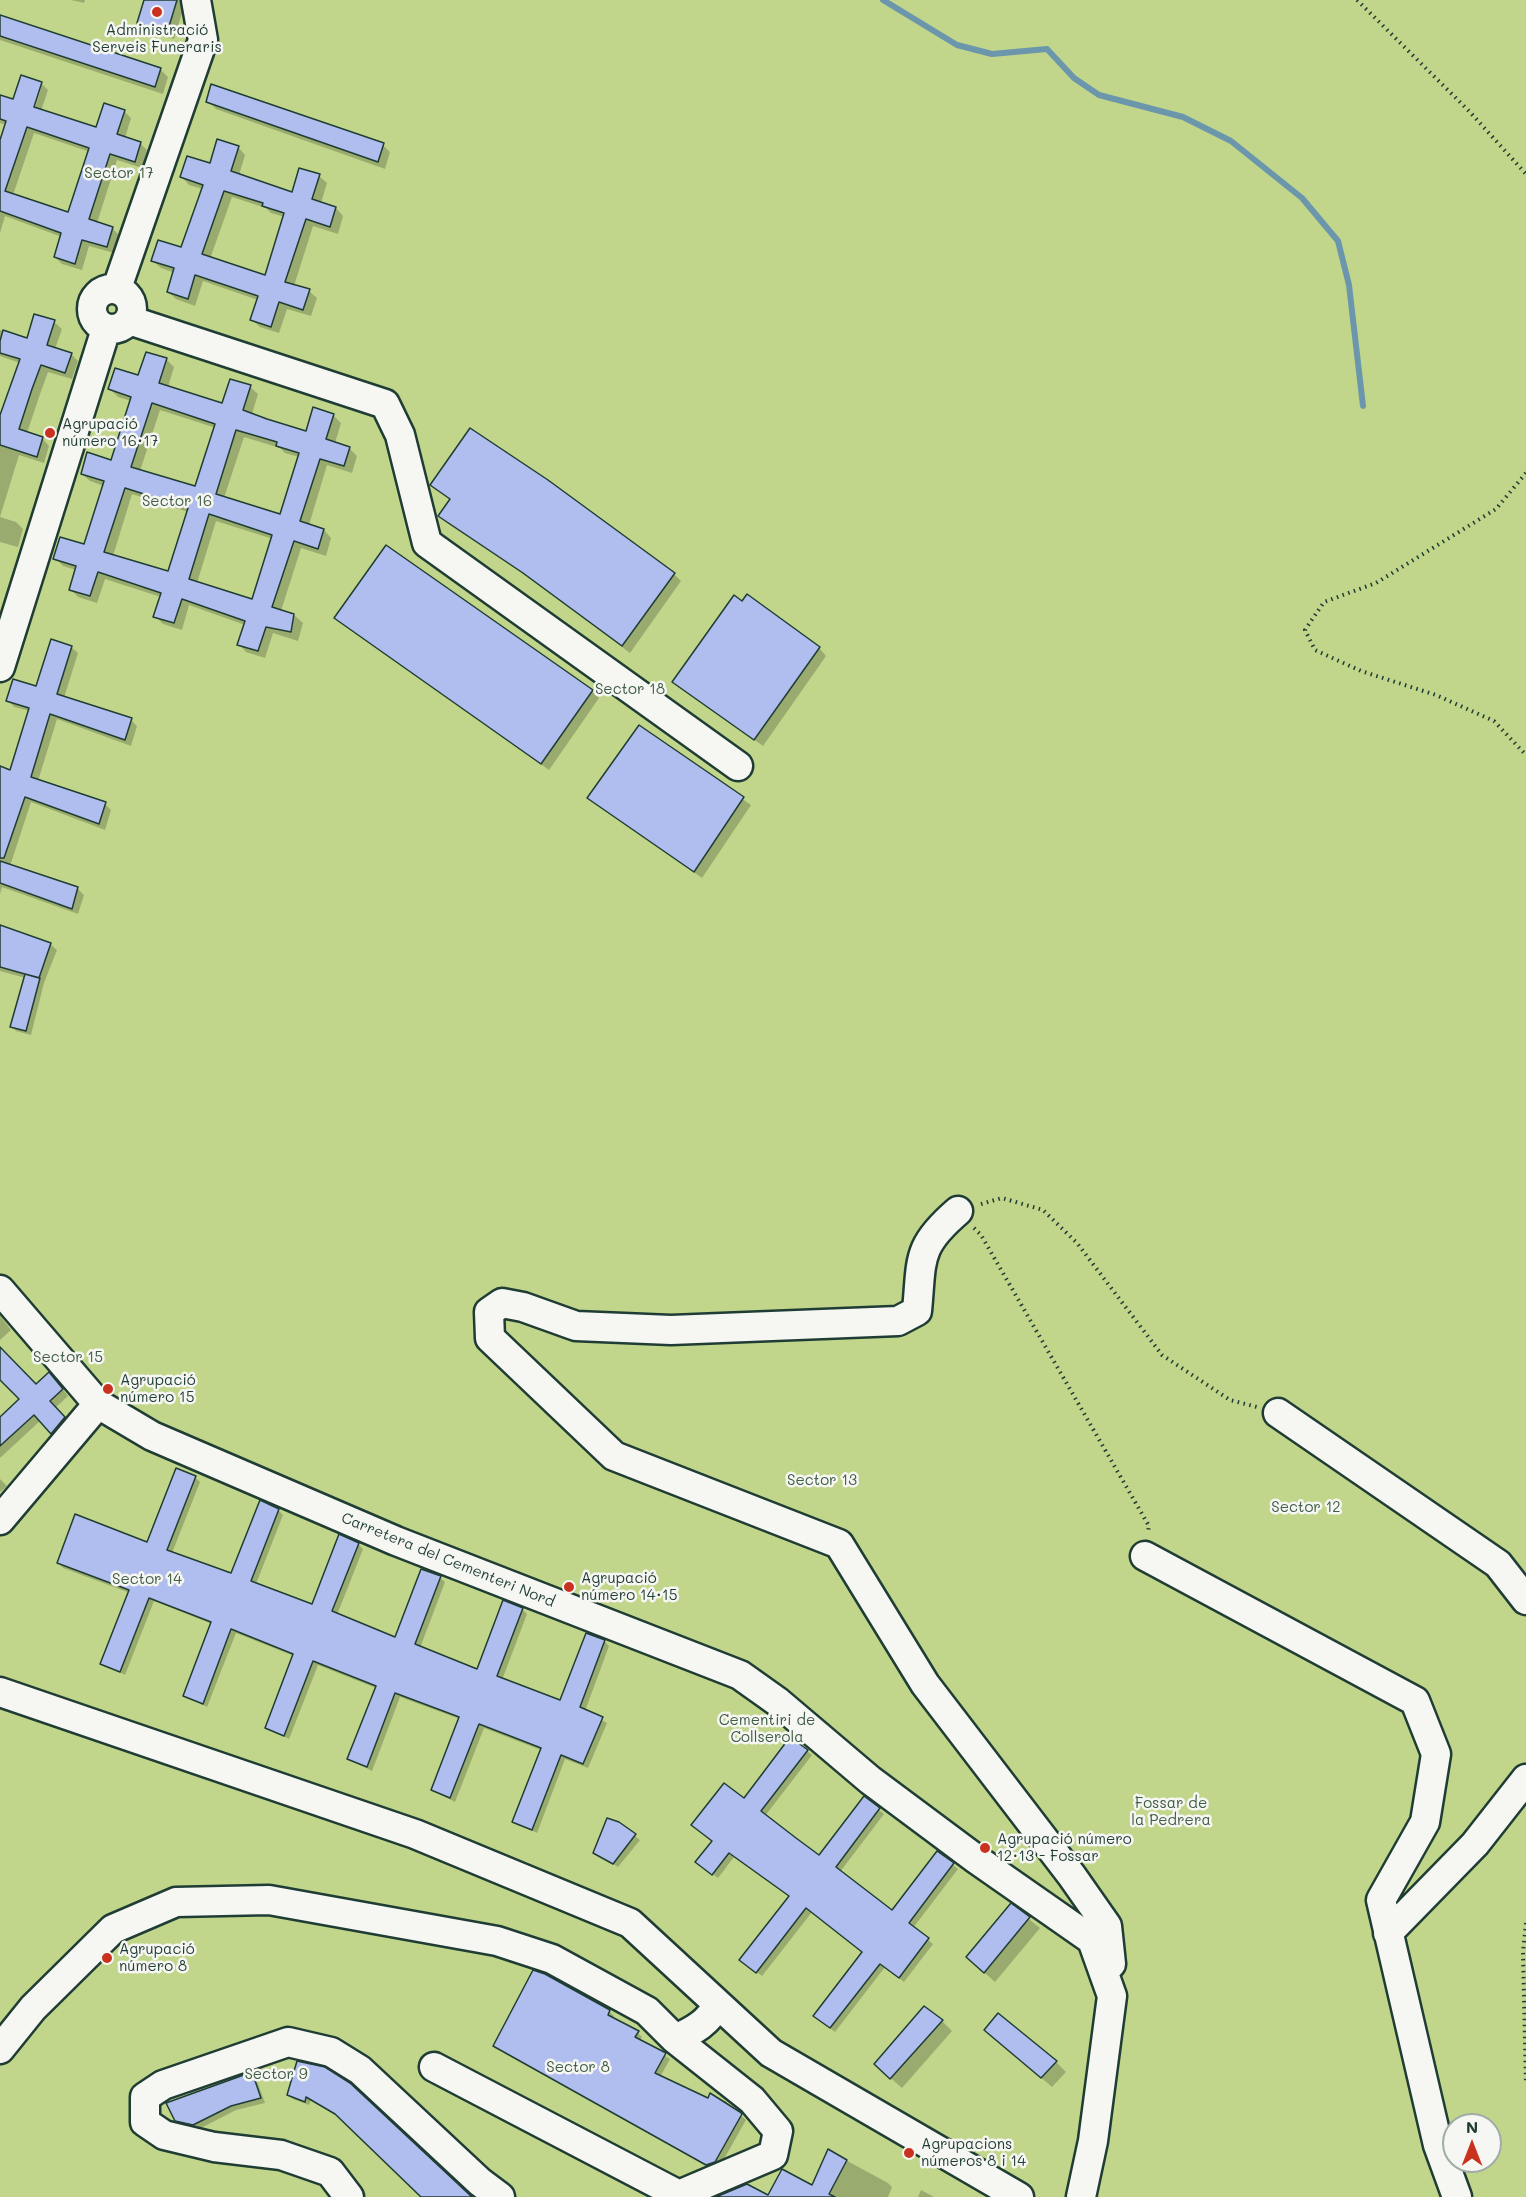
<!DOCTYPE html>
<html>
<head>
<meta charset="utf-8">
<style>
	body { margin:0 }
	#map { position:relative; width:1526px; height:2197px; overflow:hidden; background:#e1e5f1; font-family:Mali,sans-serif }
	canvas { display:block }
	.north { position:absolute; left:1442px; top:2113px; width:60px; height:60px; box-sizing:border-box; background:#f6f6f2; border:2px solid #a0aca6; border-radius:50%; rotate:0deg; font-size:16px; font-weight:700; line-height:24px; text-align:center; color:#1f3d34 }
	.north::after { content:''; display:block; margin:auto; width:21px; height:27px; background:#c8321e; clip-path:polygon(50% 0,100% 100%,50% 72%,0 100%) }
</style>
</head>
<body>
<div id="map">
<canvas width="1526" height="2197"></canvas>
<div class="north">N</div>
</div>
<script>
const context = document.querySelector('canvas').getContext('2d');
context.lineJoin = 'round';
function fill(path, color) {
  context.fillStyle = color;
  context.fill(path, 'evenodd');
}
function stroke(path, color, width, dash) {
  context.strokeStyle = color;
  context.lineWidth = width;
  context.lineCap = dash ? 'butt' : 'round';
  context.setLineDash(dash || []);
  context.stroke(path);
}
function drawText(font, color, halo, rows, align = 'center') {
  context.font = font + ' Mali,sans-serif';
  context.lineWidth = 5;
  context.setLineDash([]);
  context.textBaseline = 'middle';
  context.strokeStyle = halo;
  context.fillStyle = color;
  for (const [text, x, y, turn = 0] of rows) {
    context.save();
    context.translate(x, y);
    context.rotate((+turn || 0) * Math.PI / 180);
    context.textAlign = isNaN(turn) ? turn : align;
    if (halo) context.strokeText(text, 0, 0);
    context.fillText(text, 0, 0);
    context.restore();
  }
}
fill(new Path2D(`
	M0 0H1526V2197H0ZM1454 2125H1490V2161H1454Z`), '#c1d68b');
fill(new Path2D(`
	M71 0H85L84 3Z
	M146 0H186L174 39 146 31 138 23Z
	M0 17 160 69 168 77 163 94 0 40Z
	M41 83 48 90 41 111 97 129 124 111 131 118 125 138 140 143 147 150 142 168 117 160 97 223 112 228 119 235 114 253 89 246 82 270 62 264 55 257 62 237 5 216 0 233V145L6 125 0 123V97L14 101ZM39 85H42L33 115 30 114ZM34 133 90 152 69 214 13 195Z
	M208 101 383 145 390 152 385 169 216 109Z
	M238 147 245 155 239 175 293 194 319 176 327 183 321 203 336 208 343 216 338 234 313 226 294 286 309 291 317 298 311 316 287 309 279 333 260 327 252 320 258 300 203 281 195 306 176 299 168 292 175 273 161 268 153 261 182 249 203 189 189 185 182 177 211 165ZM232 197 266 208 271 213 285 217 266 276 210 259Z
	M54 322 62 329 55 349 71 354 78 361 72 379 48 372 39 397 27 433 42 438 49 446 44 463 19 455 0 517 16 522 23 529 18 547 0 542V420L20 363 0 356V330L28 340Z
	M166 359 174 367 168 387 223 404 250 387 258 394 252 414 307 433 333 415 341 423 335 443 349 448 357 456 352 473 327 465 309 525 324 530 331 538 326 556 301 548 281 611 295 616 303 623 298 641 273 633 265 658 246 652 239 644 245 625 189 605 182 630 163 624 155 616 161 597 105 579 97 603 78 597 70 589 76 570 63 566 55 558 85 546 104 486 90 481 82 474 112 462 131 401 118 397 110 389 139 377ZM160 410 216 428 196 488 140 471ZM244 437 280 448 285 453 299 457 281 516 224 498ZM132 494 188 512 169 573 113 556ZM216 521 273 539 253 601 197 583Z
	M432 485 674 574 681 581 630 653 519 571 447 523 440 516 451 500Z
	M336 618 592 691 599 698 549 770Z
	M71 647 78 653 64 698 131 720 137 726 131 746 57 719 38 781 105 804 111 810 105 830 31 802 10 866 78 889 84 895 78 914 2 887 0 894V768L11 771 30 711 14 707 8 700 37 688Z
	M819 648 826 656 763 746 674 682Z
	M640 727 751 805 702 878 589 798Z
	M0 926 50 944 57 950 44 983 31 1035 16 1031 11 1026 26 978 0 971Z
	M0 1316 11 1330 0 1340Z
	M0 1348 36 1386 55 1380 68 1396 55 1408 70 1424 58 1438 41 1420 0 1458V1418L21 1400 0 1376Z
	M195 1477 200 1482 172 1553 232 1575 278 1510 283 1515 256 1584 313 1606 358 1544 363 1549 337 1615 396 1639 440 1578 445 1582 420 1648 478 1671 522 1609 527 1614 502 1680 561 1701 604 1641 609 1646 585 1711 607 1723 588 1768 565 1759 537 1833 514 1821 541 1750 484 1728 455 1802 432 1790 460 1719 400 1697 372 1771 349 1759 376 1688 318 1665 289 1739 266 1727 294 1656 236 1633 207 1707 185 1695 212 1624 154 1601 125 1675 102 1663 130 1593 63 1568 59 1563 148 1544Z
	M0 1479 7 1486 0 1492Z
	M807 1751 812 1755 765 1816 819 1857 864 1798 884 1814 840 1872 892 1912 938 1853 958 1869 913 1928 933 1944 904 1982 885 1967 835 2032 820 2020 864 1952 812 1912 762 1976 746 1964 790 1897 734 1857 718 1878 702 1866 744 1800Z
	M619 1823 640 1840 618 1867 595 1852Z
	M1011 1905 1040 1928 995 1982 978 1967Z
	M609 2011 614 2016 613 2019 638 2033 642 2037 640 2041 670 2059 660 2077 708 2100 711 2095 725 2101 746 2120 720 2166 712 2169 495 2046Z
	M942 2021 952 2031 902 2088 886 2074Z
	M986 2030 1056 2062 1066 2072 1052 2087Z
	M298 2063 470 2197H423L341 2118 311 2100 309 2105 293 2099 288 2094Z
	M251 2074 256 2078 265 2103 236 2110 199 2129 181 2125 176 2120Z
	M829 2151 888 2183 892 2187 888 2197H720H768L813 2187Z
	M921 2190 934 2197H918Z`), '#0003');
stroke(new Path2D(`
	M883 0 957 45 992 54 1047 49 1074 78 1099 95 1183 117 1231 141 1302 198 1338 241 1349 285 1363 406`), '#6b96ac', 6);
const building = new Path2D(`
	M144 0H177L167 33 137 23Z
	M0 15 161 68 155 87 0 36Z
	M21 75 42 82 34 107 96 127 104 103 125 110 117 134 141 142 135 162 110 154 89 219 113 227 107 247 82 240 75 264 54 257 61 233 0 211V140L6 121 0 119V95L13 99ZM27 127 89 148 68 212 5 191Z
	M211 84 384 143 378 162 206 102Z
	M217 139 239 146 231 171 292 192 299 168 320 174 312 199 336 207 330 227 306 219 285 282 310 289 303 310 279 302 271 327 250 320 258 296 195 275 188 299 167 292 174 268 151 261 158 240 181 247 203 185 180 177 187 156 210 163ZM224 191 263 203 262 206 284 213 265 275 202 254Z
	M34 314 55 320 47 345 72 353 65 373 41 365 32 389 19 429 43 437 37 457 0 445V415L20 359 0 353V341L3 330 27 338Z
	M146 352 167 358 159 383 222 403 230 379 251 385 243 410 267 419 306 431 313 407 334 414 326 439 350 447 344 466 320 459 300 521 324 529 318 549 294 541 272 607 294 614 291 632 266 627 258 651 237 645 245 621 182 599 174 623 153 617 161 593 98 572 90 596 69 590 76 566 53 559 60 537 84 544 104 481 81 474 87 452 111 460 131 397 108 389 115 368 138 375ZM152 403 215 424 195 486 131 467ZM236 430 277 442 276 446 299 453 280 514 216 494ZM125 488 188 508 168 571 104 552ZM209 514 272 535 252 599 189 579Z
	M470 428 548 480 675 573 622 646 523 573 438 516 450 499 430 485Z
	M386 545 593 690 541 764 334 618Z
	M747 594 820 647 754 740 672 682 734 595 742 601Z
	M51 639 72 646 57 694 132 718 125 740 50 714 31 777 106 802 99 824 25 797 4 858H0V766L10 770 29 708 6 701 13 679 36 686Z
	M639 725 744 797 694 872 587 798Z
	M0 861 78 887 72 909 0 883Z
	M0 925 51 943 39 978 0 967Z
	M25 974 40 978 26 1031 10 1027Z
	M0 1347 36 1384 49 1372 63 1389 50 1401 65 1417 51 1434 34 1415 0 1446V1417L19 1399 0 1380Z
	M176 1468 196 1476 167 1550 231 1573 260 1500 279 1509 251 1581 312 1604 339 1534 359 1543 332 1611 395 1637 421 1569 441 1576 415 1644 477 1669 503 1600 523 1608 497 1676 560 1700 586 1633 605 1640 580 1707 603 1717 583 1764 561 1755 532 1830 512 1822 541 1748 505 1734 479 1724 450 1798 431 1790 459 1717 395 1693 367 1767 347 1759 376 1686 313 1661 284 1736 265 1728 293 1654 231 1629 203 1704 183 1696 211 1622 149 1598 120 1672 100 1664 129 1590 57 1563 75 1514 147 1542Z
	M790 1737 808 1750 761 1811 796 1838 819 1855 864 1796 880 1808 836 1867 892 1910 937 1851 954 1863 909 1923 929 1938 899 1978 880 1964 830 2028 813 2016 862 1952 806 1908 756 1973 739 1960 789 1896 729 1853 712 1875 695 1862 712 1841 691 1825 724 1783 744 1798Z
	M607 1818 619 1822 636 1834 613 1864 593 1853Z
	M1011 1903 1030 1917 984 1973 966 1957Z
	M533 1970 545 1974 610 2010 608 2015 639 2031 635 2037 666 2053 655 2073 708 2098 710 2093 740 2112 742 2114 715 2162 706 2165 493 2046Z
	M924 2006 943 2020 890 2079 874 2064Z
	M998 2013 1057 2061 1041 2078 984 2030Z
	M297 2061 325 2067 350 2083 472 2197H421L335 2114 306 2097 305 2102 287 2095Z
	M252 2072 261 2098 231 2106 193 2125 175 2121 166 2103Z
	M828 2149 847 2160 829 2194 835 2197H716L747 2184 768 2195 782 2169 812 2185Z`);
fill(building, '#afbeee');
stroke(building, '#1f3d34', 1.5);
const minor = new Path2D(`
	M117 288 203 40 196 0
	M92 309a20 20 0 1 1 40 0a20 20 0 1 1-40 0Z
	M129 320 385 404 400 435 427 543 738 766
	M0 667 106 329
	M958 1211C916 1247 922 1259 917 1311L898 1321 671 1330 576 1326 523 1307 502 1303 489 1312 490 1338 614 1456 839 1544 925 1684 1072 1876 1107 1926 1111 1964
	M0 1290 98 1404 152 1436 396 1541 740 1675 778 1702 870 1780 976 1859 1092 1940 1112 1996 1093 2141 1081 2197
	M1278 1413 1498 1564 1526 1600
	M0 1520 98 1404
	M1145 1556 1415 1701 1436 1754 1425 1822 1381 1900 1438 2145 1457 2197
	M0 1692 415 1834 630 1923 771 2053 1019 2197
	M1388 1933 1475 1844 1526 1779
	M0 2049 33 2008 113 1929 176 1902 269 1900 497 1941 552 1959 647 2011 675 2039C693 2031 710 2022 717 2004
	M434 2067 679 2195 773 2155 778 2131 752 2100 675 2039
	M349 2197 330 2172 281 2155 214 2147 164 2135 145 2122V2097L163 2085 288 2042 331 2052 360 2070 480 2182 500 2197`);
stroke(minor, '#1f3d34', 33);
stroke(new Path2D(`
	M1357 0 1469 111 1526 174
	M1526 473 1496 509 1376 583 1324 602 1305 630 1315 650 1361 671 1436 695 1494 721 1526 755
	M981 1204 1002 1198 1043 1210 1077 1243 1162 1355 1230 1400 1257 1407
	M974 1228 981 1235 1149 1526 1148 1532
	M1526 1923 1523 1952 1526 2084`), '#1f3d34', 4, [1.5, 4.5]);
stroke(minor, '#f6f6f2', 28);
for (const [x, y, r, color] of [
	[157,12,6,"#c8321e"],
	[50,433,6,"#c8321e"],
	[108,1389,6,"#c8321e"],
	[569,1587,6,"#c8321e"],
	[985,1848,6,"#c8321e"],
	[107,1958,6,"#c8321e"],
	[909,2153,6,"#c8321e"]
]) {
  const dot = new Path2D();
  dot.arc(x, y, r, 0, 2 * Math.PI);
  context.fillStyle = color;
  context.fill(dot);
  stroke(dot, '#f6f6f2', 2);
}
drawText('15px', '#1f3d34', '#f6f6f2', [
	["Administració",157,30,"center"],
	["Serveis Funeraris",157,47,"center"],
	["Agrupació",62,424],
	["número 16·17",62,441],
	["Agrupació",120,1380],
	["número 15",120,1397],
	["Agrupació",581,1578],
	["número 14·15",581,1595],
	["Agrupació número",997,1839],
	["12·13 - Fossar",997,1856],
	["Agrupació",119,1949],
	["número 8",119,1966],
	["Agrupacions",921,2144],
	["números 8 i 14",921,2161]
], 'left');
drawText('15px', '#3f5c45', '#f6f6f2', [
	["Sector 17",119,173],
	["Sector 16",177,501],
	["Sector 18",630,689],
	["Sector 15",68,1357],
	["Sector 13",822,1480],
	["Sector 12",1306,1507],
	["Sector 14",147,1579],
	["Cementiri de",767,1720],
	["Collserola",767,1737],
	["Fossar de",1171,1803],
	["la Pedrera",1171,1820],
	["Sector 8",578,2067],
	["Sector 9",276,2074]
]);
drawText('15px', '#1f3d34', '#f6f6f2', [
	["Carretera del Cementeri Nord",448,1560,22]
]);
</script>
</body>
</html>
